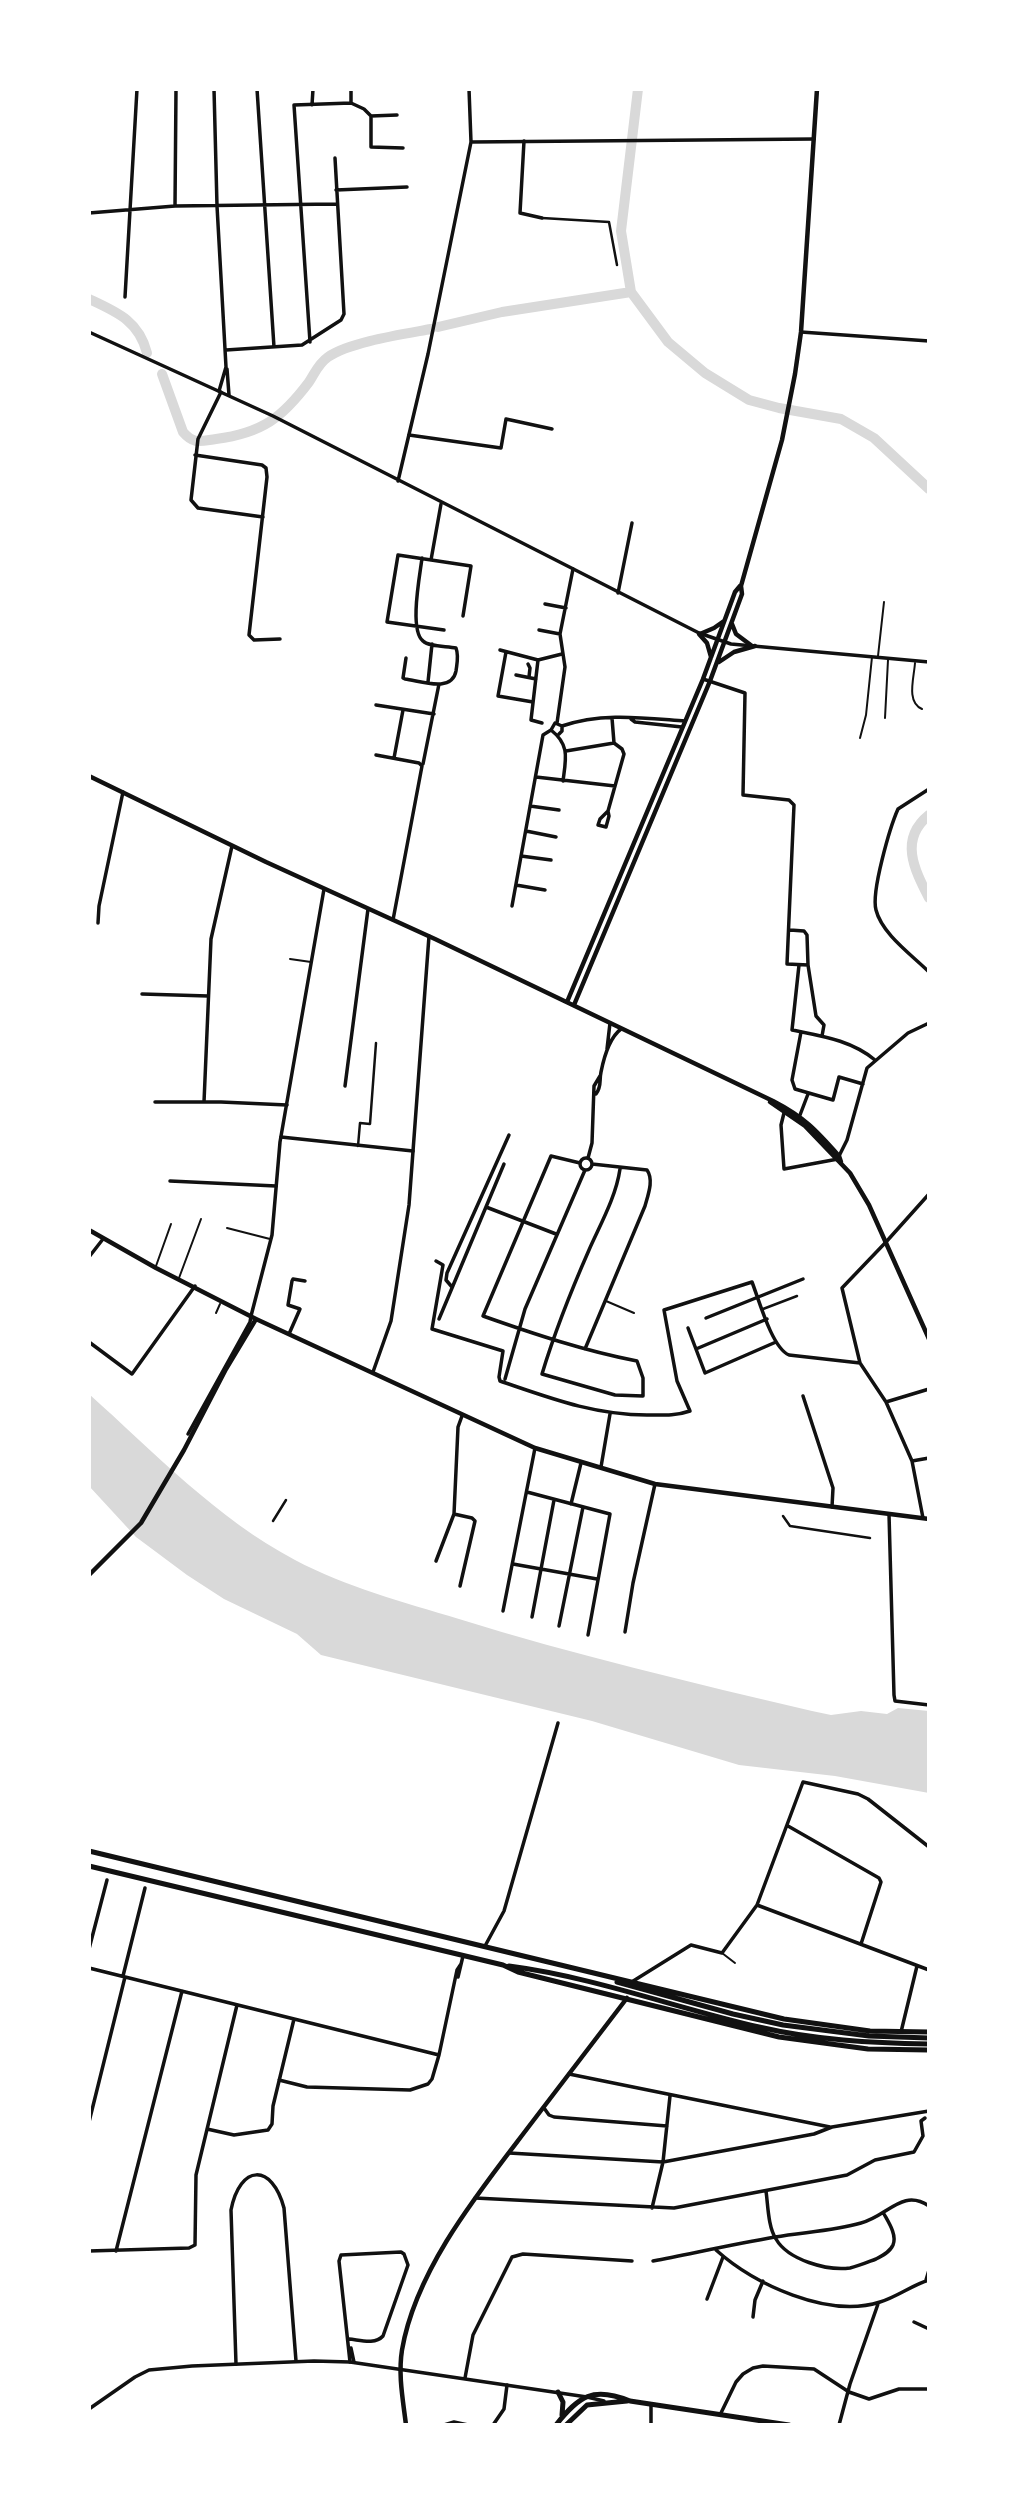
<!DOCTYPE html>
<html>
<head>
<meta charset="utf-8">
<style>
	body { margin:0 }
	#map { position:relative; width:1018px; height:2514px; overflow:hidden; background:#fff; font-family:Barlow,sans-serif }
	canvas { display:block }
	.frame { position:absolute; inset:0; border:91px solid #fff; pointer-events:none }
</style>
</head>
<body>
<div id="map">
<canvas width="1018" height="2514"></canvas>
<div class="frame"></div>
</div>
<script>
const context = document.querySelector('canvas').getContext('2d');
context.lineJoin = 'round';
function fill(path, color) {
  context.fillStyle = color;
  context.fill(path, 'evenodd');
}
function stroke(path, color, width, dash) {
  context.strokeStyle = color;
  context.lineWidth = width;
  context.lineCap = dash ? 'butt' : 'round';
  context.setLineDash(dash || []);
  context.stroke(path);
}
fill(new Path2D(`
	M89 1394C155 1453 216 1518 295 1560 346 1587 403 1602 459 1619 575 1655 693 1683 812 1711L831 1715 861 1711 887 1714 898 1708 929 1711V1793L835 1776 739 1765 592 1721 321 1655 297 1634 224 1599 187 1575 136 1537 89 1486Z`), '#d9d9d9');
stroke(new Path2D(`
	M638 89 621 231 631 292 668 342 705 373 749 400 779 408 841 419 874 438 929 489
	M89 299C117 312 139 321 147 353
	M438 327 502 312 631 292
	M162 374 183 432C194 445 201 441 216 439 262 433 282 418 309 382 315 373 318 364 328 357 349 342 404 334 431 329
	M929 815C899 839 914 869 929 898`), '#d9d9d9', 10);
stroke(new Path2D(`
	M878 656 884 602
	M915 663C914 678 906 702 922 709
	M885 718 888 660
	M860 738 866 715 872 657
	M290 959 311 962
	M227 1228 270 1239
	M156 1266 171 1224
	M179 1278 201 1219
	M606 1301 634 1313
	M216 1313 220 1304
	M722 1953 735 1963`), '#111', 2);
stroke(new Path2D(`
	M542 218 609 222 617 265
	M358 1146 360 1123 370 1124 376 1043
	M763 1309 797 1296
	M783 1516 790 1526 870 1538
	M273 1521 286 1500`), '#111', 2.5);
stroke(new Path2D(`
	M214 89 217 206 226 367 219 391
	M257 89 274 347
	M351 89V103
	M312 105 313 89
	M371 116 397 115
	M524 141 520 213 542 218
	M336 190 407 187
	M175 206 176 89
	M89 213 175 206 336 204
	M125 297 137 89
	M801 332 929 341
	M310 342 294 105 351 103 364 109 371 116V147L403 148
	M226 350 302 345 341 320 344 314 335 158
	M227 369 229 395
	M221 392 198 439 191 500 198 508 263 517
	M409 435 501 448 506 419 552 429
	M195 455 262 465 266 468 267 477 249 635 254 640 280 639
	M431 560 441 504
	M618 593 632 523
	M545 604 566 608
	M444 630 387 622 398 555 471 566 463 616
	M539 630 560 634
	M500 650 538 660 562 654
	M506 652 498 696 533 702
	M406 658 403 678 405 679C421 681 452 693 456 671 457 663 459 656 456 648 447 646 429 647 423 641 409 630 420 575 422 558
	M538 660 531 720 542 723
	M528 664 530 668 529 677
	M516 675 536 679
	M703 679 745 693 743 795 789 800 794 805 787 964 808 965
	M428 682 432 644
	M376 705 434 714
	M612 718 614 743
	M631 719 635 722 682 727
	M557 723 565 667 560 634 573 569
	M562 726C602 712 644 718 685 721
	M559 734 562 731V726L555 723 551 730C570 745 566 758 563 781
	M566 751 614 743 622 749 624 754 608 811 609 816 606 827 598 825 600 819 608 811
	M376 755 419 763 422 766 393 920
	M394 758 403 710
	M423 764 439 684
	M536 777 615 786
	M530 806 559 810
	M526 831 556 837
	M521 856 551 860
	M516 885 545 890
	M512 906 543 735 551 730
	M98 923 99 906 123 792
	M790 930 804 931 807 935 808 965 816 1016 824 1025 822 1036
	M799 965 792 1030C821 1036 851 1040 875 1060
	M142 994 208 996
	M801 1032 792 1080 795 1089 833 1100 839 1077 863 1084
	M607 1049 610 1023
	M345 1086 368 909
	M596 1094C602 1086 599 1081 601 1072 604 1057 609 1038 621 1029
	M155 1102H221L287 1105
	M204 1102 211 939 232 846
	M784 1113 781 1125 784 1169 838 1159
	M800 1115 808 1094
	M281 1137 413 1151
	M839 1156 847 1140 867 1068 908 1033 929 1023
	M580 1164a6 6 0 1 1 12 0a6 6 0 1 1-12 0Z
	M588 1158 592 1143 594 1086 600 1076
	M580 1163 551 1156 483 1316C534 1334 585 1351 637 1361L643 1378V1396L615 1395 542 1374C555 1331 571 1291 589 1250 600 1225 616 1197 620 1169
	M170 1181 276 1186
	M486 1207 556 1234
	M89 1257 103 1239
	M436 1261 443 1265 432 1329 503 1351 499 1377 500 1381C550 1398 594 1415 647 1415 661 1415 676 1416 690 1411L677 1381 664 1310 752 1282C759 1300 772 1348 789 1355L860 1363 886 1402 912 1461 923 1518
	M452 1287 446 1280 447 1273 509 1135
	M706 1318 803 1279
	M439 1319 504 1164
	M688 1328 705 1373 776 1342
	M289 1334 300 1309 288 1305 292 1281 293 1279 305 1281
	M89 1342 132 1374 195 1286
	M585 1349 645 1206C648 1195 654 1180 647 1170L592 1164
	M696 1349 767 1319
	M860 1363 842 1288 886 1242
	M505 1379 525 1309 585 1170
	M803 1396 833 1488 832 1507
	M886 1402 929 1389
	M188 1434 250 1322 251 1316
	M912 1461 929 1458
	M601 1467 610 1414
	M527 1492 610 1514 588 1635
	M571 1504 581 1463
	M454 1514 472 1518 475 1521 460 1586
	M889 1514 894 1695 895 1701 929 1705
	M436 1561 454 1514 458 1427 462 1416
	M513 1564 597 1579
	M503 1611 535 1448
	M532 1617 554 1500
	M559 1626 583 1507
	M625 1632 633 1583 655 1484
	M788 1826 879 1878 881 1882 861 1944
	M757 1905 929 1970
	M485 1946 504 1911 558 1723
	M89 1949 107 1880
	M89 1968 439 2055
	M123 1976 145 1888
	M458 1977 463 1956
	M630 1983 691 1945 722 1953 757 1905 803 1782 858 1794 868 1799 929 1847
	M901 2032 917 1966
	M569 2074 830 2127
	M279 2080 307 2087 410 2090 428 2084 432 2079 439 2055 457 1970 461 1964
	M544 2108 549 2115 554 2117 667 2126
	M89 2122 125 1977
	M207 2129 234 2135 268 2130 272 2124 273 2106 294 2019
	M509 2153 663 2162 814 2134 832 2127 929 2111
	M766 2191C768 2205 768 2227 776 2239 788 2260 827 2271 850 2268 859 2266 868 2262 876 2259 882 2256 890 2252 893 2245 897 2235 889 2223 884 2214
	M475 2198 674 2208 847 2175 875 2160 914 2152 923 2136 921 2121 925 2118
	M652 2208 663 2162 670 2096
	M716 2250C754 2284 828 2319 880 2302 897 2297 912 2285 929 2280
	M89 2251 189 2248 195 2245 196 2175 237 2005
	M116 2251 182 1991
	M653 2261C694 2253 735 2244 775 2237 804 2232 833 2231 861 2223 888 2216 902 2188 929 2206
	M926 2280 929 2270
	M707 2299 723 2257
	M753 2317 755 2300 763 2281
	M914 2322 929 2329
	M349 2339C360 2340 375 2345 383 2336L408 2265 404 2254 401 2252 341 2255 339 2261 350 2362
	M351 2348 354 2362
	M236 2364 231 2210C240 2164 272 2163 284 2208L296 2361
	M465 2378 473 2335 512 2257 523 2254 632 2261
	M651 2404V2425
	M720 2415 736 2382 743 2374 753 2368 763 2366 814 2369 849 2392 869 2399 899 2389H929
	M444 2425 454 2422 468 2425
	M493 2425 504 2409 507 2385
	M839 2425 850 2384 878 2304`), '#111', 3.5);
stroke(new Path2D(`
	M471 142 814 139
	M89 332 273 416 699 633 731 644 929 662
	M398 481 428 354 471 142 469 89
	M929 789 898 809C890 827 871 892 876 910 882 934 912 955 929 972
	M886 1242 929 1194
	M251 1316 272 1235 280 1142 324 889
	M373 1372 391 1321 409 1205 429 936
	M89 2409 135 2377 149 2370 192 2366 314 2361 350 2362 587 2397 604 2401`), '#111', 3.5);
stroke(new Path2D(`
	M732 624 736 634 752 646
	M699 634 707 643 711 657
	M700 634 714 628 724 621
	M719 662 734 652 755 646
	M89 776 266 862 435 939 773 1101C804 1117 816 1130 839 1156L841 1162
	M567 1002 703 679 735 592 740 586
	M574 1005 710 681 742 594 741 586 782 440 795 374 801 332 817 89
	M770 1102 805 1126 850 1173 869 1205 929 1339
	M89 1230 156 1268 256 1319 535 1448 655 1484 929 1519
	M89 1575 141 1523 184 1450 226 1369 256 1319
	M406 2425C403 2400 398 2375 402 2350 416 2267 483 2187 533 2121 564 2080 596 2039 627 1998`), '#111', 4.5);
stroke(new Path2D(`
	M89 1851 784 2019 870 2031 929 2032
	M89 1866 503 1965 518 1972 779 2037 868 2049 929 2050
	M509 1966C594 1977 676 2008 759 2027 815 2040 871 2043 929 2044
	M617 1982 733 2014 783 2025 869 2036 929 2038
	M558 2392 563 2402 562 2415
	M556 2425C579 2396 593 2386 630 2401L789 2425
	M566 2425 587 2405 627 2401`), '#111', 5);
</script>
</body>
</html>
